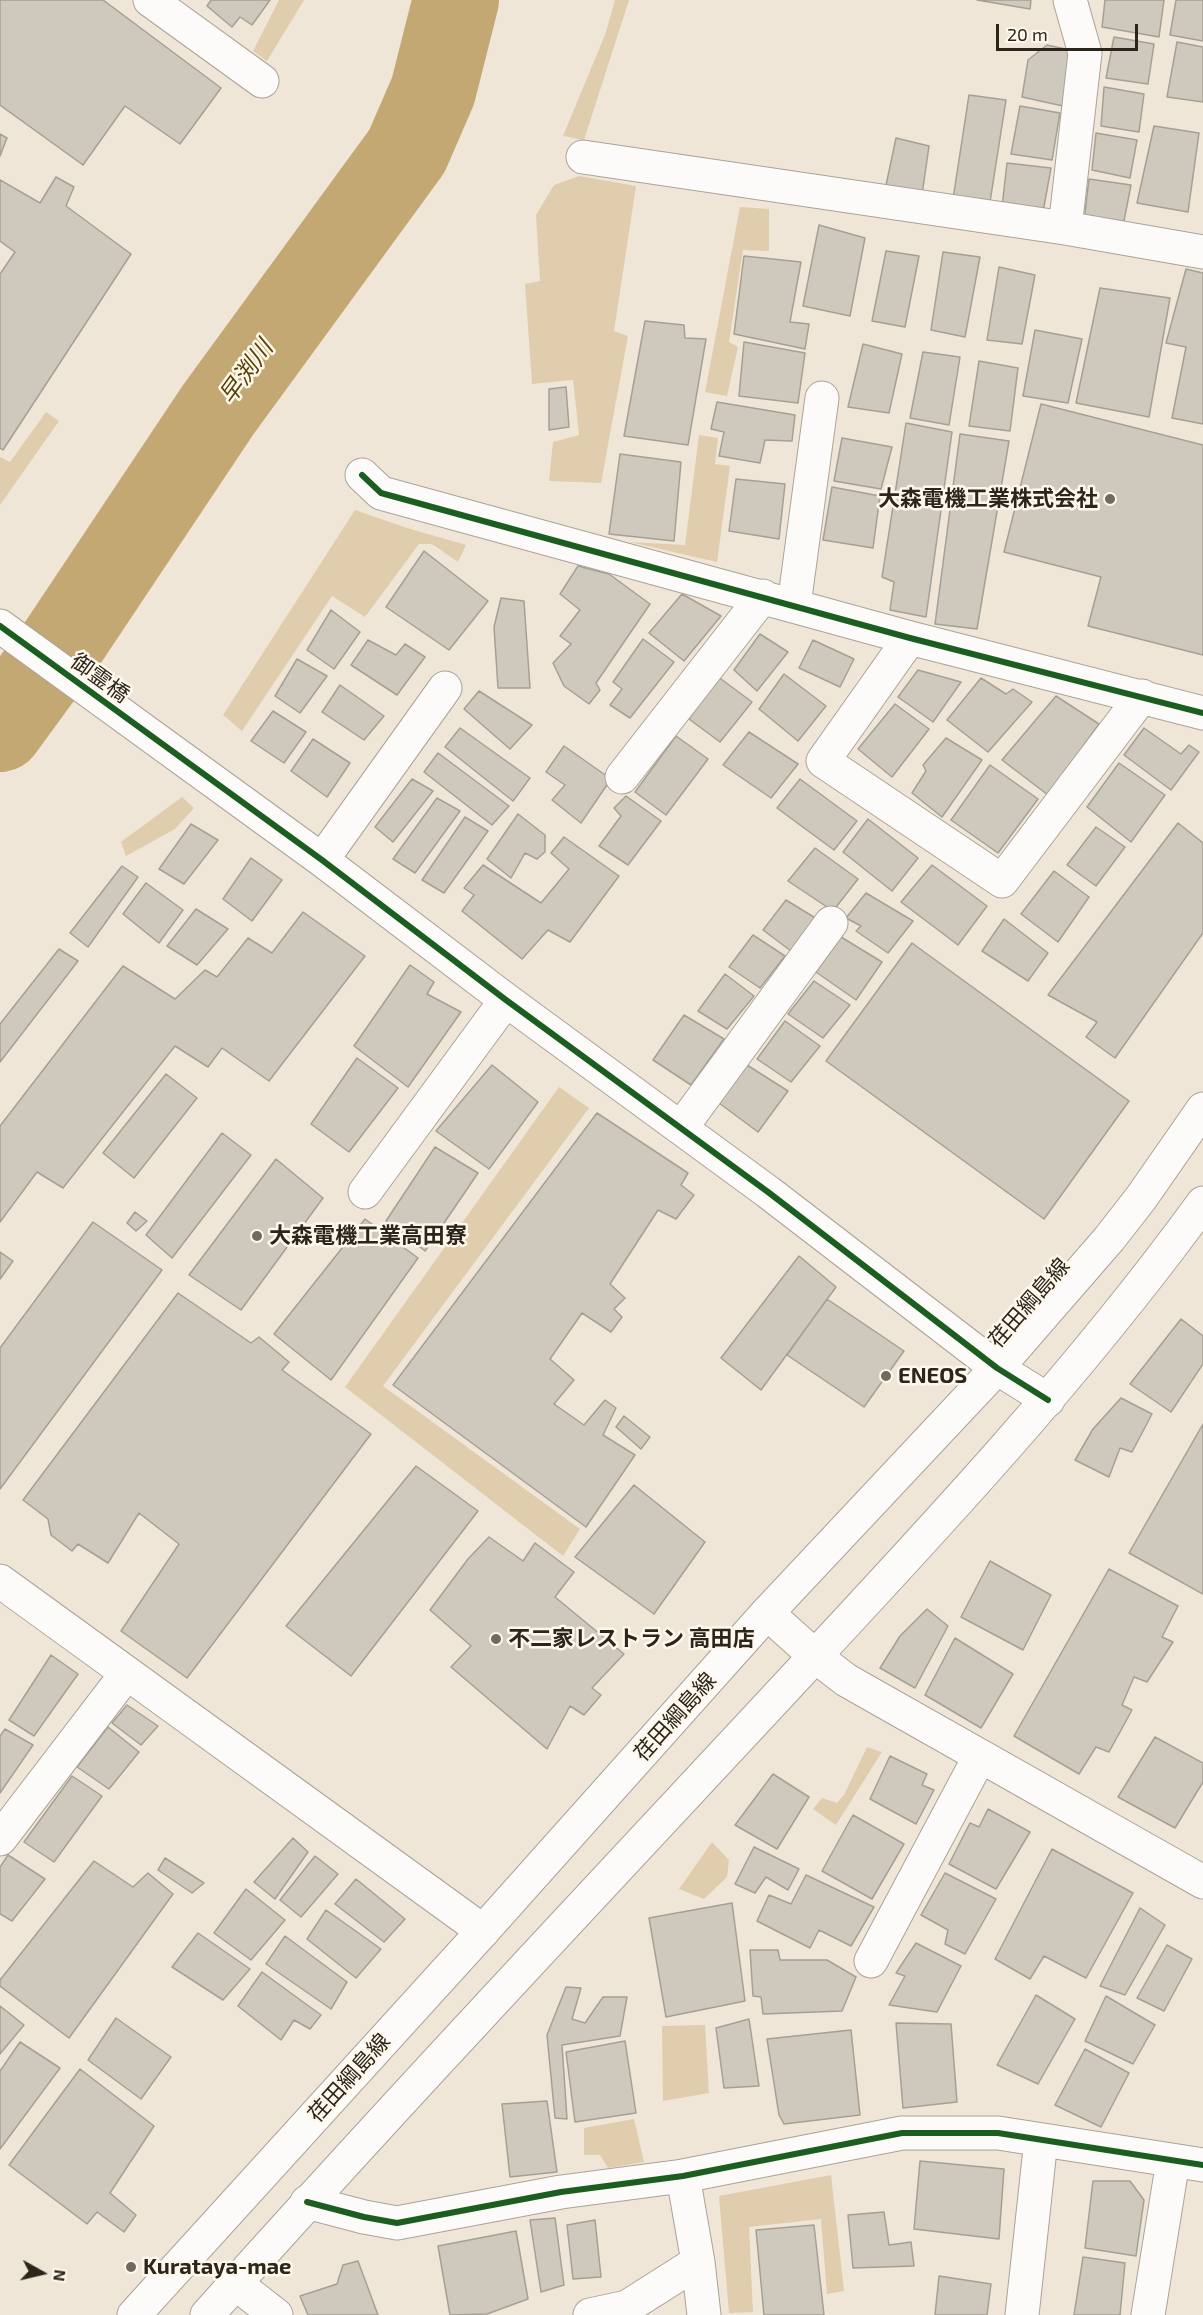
<!DOCTYPE html>
<html>
<head>
<meta charset="utf-8">
<style>
	body { margin:0 }
	#map { position:relative; width:1203px; height:2315px; overflow:hidden; background:#efe6d7; font-family:"Exo 2",sans-serif }
	canvas { display:block }
	.north { position:absolute; left:12px; top:2243px; width:60px; height:60px; -webkit-text-stroke:4px #fef8ec; paint-order:stroke; rotate:98deg; font-size:16px; font-weight:700; line-height:24px; text-align:center; color:#2b251b }
	.north::after { content:''; display:block; margin:auto; width:21px; height:27px; background:#2b251b; clip-path:polygon(50% 0,100% 100%,50% 72%,0 100%) }
	.scale { position:absolute; left:996px; top:24px; width:142px; height:27px; box-sizing:border-box; border:3px solid #2b251b; border-top:0; padding-left:8px; font-size:18px; line-height:21px; white-space:nowrap; color:#2b251b; -webkit-text-stroke:4px #fef8ec; paint-order:stroke }
</style>
</head>
<body>
<div id="map">
<canvas width="1203" height="2315"></canvas>
<div class="north">N</div>
<div class="scale">20 m</div>
</div>
<script>
const context = document.querySelector('canvas').getContext('2d');
context.lineJoin = 'round';
function fill(path, color) {
  context.fillStyle = color;
  context.fill(path, 'evenodd');
}
function stroke(path, color, width, dash) {
  context.strokeStyle = color;
  context.lineWidth = width;
  context.lineCap = dash ? 'butt' : 'round';
  context.setLineDash(dash || []);
  context.stroke(path);
}
function drawText(font, color, halo, rows, align = 'center') {
  context.font = font + ' "Exo 2","Noto Sans JP",sans-serif';
  context.lineWidth = 5;
  context.setLineDash([]);
  context.textBaseline = 'middle';
  context.strokeStyle = halo;
  context.fillStyle = color;
  for (const [text, x, y, turn = 0] of rows) {
    context.save();
    context.translate(x, y);
    context.rotate((+turn || 0) * Math.PI / 180);
    context.textAlign = isNaN(turn) ? turn : align;
    if (halo) context.strokeText(text, 0, 0);
    context.fillText(text, 0, 0);
    context.restore();
  }
}
fill(new Path2D(`
	M279 0H304L267 61 253 51Z
	M615 0H629L584 140 563 136 605 35Z
	M579 176 636 186 614 331 628 336 601 483 549 481 553 442 579 435 573 380 532 384 525 284 540 281 536 215 554 185Z
	M740 207 769 209V251L743 250 729 342 738 347 727 396 705 392Z
	M46 412 59 421 0 505V457L10 462Z
	M699 435 718 438 715 464 730 466 717 562 630 542 685 545Z
	M355 510 407 528 466 545 458 562 432 544H419L365 617 332 596 242 731 223 715Z
	M182 797 194 808 175 829 126 856 121 842Z
	M559 1087 589 1108 383 1386 580 1529 563 1556 345 1387Z
	M867 1747 882 1752 836 1825 813 1809 822 1798 837 1803 844 1795Z
	M712 1842 729 1860 727 1877 704 1899 679 1889Z
	M705 2025 709 2093 663 2101 662 2026Z
	M634 2119 644 2162 608 2168 600 2155H584V2128Z
	M831 2175 844 2291 827 2294 821 2219 749 2227 753 2312 729 2313 719 2196Z`), '#e0cdad');
stroke(new Path2D(`
	M0 729 60 647 218 410 407 151 433 91 456 0`), '#c4a873', 86);
const building = new Path2D(`
	M0 0H103L221 88 180 144 125 106 83 165 0 105Z
	M211 0H270L252 25 240 17 232 27 207 6Z
	M977 0H1031L1030 9Z
	M1105 0H1164L1159 37 1102 27Z
	M1176 0H1203V41L1170 35Z
	M1114 37 1154 44 1148 84 1106 78Z
	M1177 42 1203 47V102L1167 97Z
	M1047 45 1070 50 1063 106 1022 97 1028 60Z
	M1104 87 1144 94 1139 132 1101 126Z
	M969 95 1006 100 990 202 953 199Z
	M1020 106 1060 113 1052 160 1011 154Z
	M1154 126 1199 133 1188 212 1137 203Z
	M1096 133 1137 140 1130 178 1092 170Z
	M0 134 7 138 0 156Z
	M896 138 929 146 922 195 885 190Z
	M1007 163 1051 168 1043 212 1002 207Z
	M56 177 74 187 66 206 131 254 3 450 0 448V274L15 252 0 241V180L40 203Z
	M1089 179 1131 185 1123 226 1084 221Z
	M819 225 865 238 850 316 803 306Z
	M886 251 919 256 905 327 872 321Z
	M943 252 980 257 965 337 931 330Z
	M744 256 801 262 790 322 809 324 805 349 734 334Z
	M999 267 1035 275 1022 344 987 340Z
	M1186 269 1203 273V424L1172 418 1186 347 1166 343Z
	M1100 288 1170 298 1149 417 1076 403Z
	M645 321 684 325 685 338 706 339 688 445 624 436Z
	M1035 330 1082 339 1068 403 1023 396Z
	M744 342 805 353 798 403 739 396Z
	M863 344 902 354 889 413 848 407Z
	M923 352 960 357 949 425 910 418Z
	M979 361 1018 368 1010 431 969 426Z
	M566 387 569 427 549 430V389Z
	M717 402 795 415 792 441 765 440 760 463 719 456 724 432 711 429Z
	M1041 404 1203 445V655L1088 626 1101 577 1004 552Z
	M906 423 952 432 926 617 890 610 894 582 882 577Z
	M960 434 1009 441 977 629 935 624Z
	M842 438 892 447 881 489 834 481Z
	M620 454 681 462 674 541 609 534Z
	M736 479 785 484 779 539 729 531Z
	M832 487 880 496 873 548 823 540Z
	M424 551 488 601 449 650 386 607Z
	M578 566 609 574 650 604 596 683 600 690 589 704 564 686 553 663 571 644 560 636 580 610 560 594Z
	M682 594 721 616 684 661 649 633Z
	M501 598 524 601 530 688H498L494 627Z
	M331 610 360 632 334 669 307 650Z
	M760 634 788 652 757 691 734 670Z
	M643 639 674 662 630 718 610 705 622 689 613 682Z
	M368 640 396 655 405 644 425 657 397 695 351 665Z
	M813 640 854 659 840 687 799 668Z
	M297 659 327 676 300 713 275 696Z
	M918 670 961 682 933 722 898 697Z
	M713 673 752 702 720 742 689 719 698 706 693 700Z
	M784 674 826 706 798 741 759 709Z
	M981 678 1006 694 1013 689 1032 702 988 752 947 720Z
	M340 685 384 716 364 740 322 712Z
	M479 691 532 725 510 749 464 709Z
	M1056 696 1099 724 1048 795 1002 760Z
	M895 704 929 729 892 777 858 749Z
	M273 711 306 732 284 763 251 741Z
	M460 728 530 778 513 801 445 747Z
	M1144 728 1181 754 1189 745 1199 752 1171 790 1124 755Z
	M749 732 798 764 771 798 723 765Z
	M676 736 708 759 666 815 635 792Z
	M946 738 982 760 942 817 912 793 926 771 923 765Z
	M313 739 350 763 327 797 291 771Z
	M564 746 611 779 581 823 552 800 565 785 546 772Z
	M438 753 509 806 492 825 424 772Z
	M1119 763 1165 795 1131 842 1087 807Z
	M990 765 1038 799 998 853 951 820Z
	M412 779 433 791 393 842 375 827Z
	M800 779 857 821 834 850 777 808Z
	M626 796 661 821 628 865 599 846 621 816 614 808Z
	M437 798 460 811 415 873 393 859Z
	M518 814 545 835V852L537 859 525 853 511 878 487 859Z
	M465 817 488 831 444 893 422 880Z
	M868 819 918 858 892 891 843 852Z
	M1178 823 1203 843V933L1115 1058 1086 1037 1097 1022 1048 995Z
	M191 824 218 840 184 884 159 869Z
	M1096 827 1125 847 1096 886 1067 865Z
	M564 837 619 876 570 942 548 930 522 959 462 911 474 895 464 888 483 865 541 903 569 869 551 853Z
	M815 848 858 879 833 911 788 881Z
	M251 858 282 880 252 921 223 899Z
	M932 865 987 906 958 945 901 902Z
	M122 866 138 877 88 947 70 933Z
	M1054 871 1089 897 1058 942 1021 914Z
	M146 883 183 910 159 943 123 914Z
	M866 893 913 921 888 953 856 931 861 926 846 918Z
	M786 900 817 919 791 951 763 930Z
	M196 909 228 929 197 965 167 946Z
	M303 912 365 956 269 1081 222 1048 208 1067 175 1046 63 1188 37 1172 0 1222V1126L123 966 175 999 205 970 217 977 248 938 272 953Z
	M1004 919 1048 953 1028 981 982 951Z
	M753 935 785 956 760 988 729 967Z
	M841 937 882 962 856 1000 816 972Z
	M912 943 1129 1101 1044 1219 826 1061Z
	M59 949 78 961 0 1062V1024Z
	M410 965 434 982 427 994 461 1012 408 1087 354 1046Z
	M725 974 754 996 727 1029 698 1011Z
	M814 981 850 1005 823 1038 788 1014Z
	M684 1015 724 1039 691 1085 653 1060Z
	M785 1021 820 1046 791 1082 757 1059Z
	M357 1058 398 1088 349 1152 311 1124Z
	M492 1065 538 1102 489 1169 436 1131Z
	M747 1065 788 1091 758 1132 719 1103Z
	M166 1074 197 1098 134 1178 103 1153Z
	M597 1113 688 1173 681 1185 694 1195 676 1219 658 1210 610 1284 625 1298 614 1309 622 1317 611 1332 582 1313 550 1359 574 1380 554 1404 584 1425 605 1400 616 1408 603 1435 635 1455 586 1527 393 1385Z
	M222 1133 251 1155 172 1258 146 1235Z
	M435 1147 478 1173 425 1251 386 1221Z
	M276 1159 323 1198 241 1310 189 1275Z
	M135 1212 147 1221 136 1231 127 1223Z
	M365 1219 418 1258 331 1380 274 1334Z
	M93 1222 162 1270 0 1489V1348Z
	M0 1252 13 1261 0 1279Z
	M799 1256 836 1287 761 1390 721 1358Z
	M178 1293 251 1343 259 1337 289 1362 282 1370 371 1434 187 1678 121 1631 179 1544 139 1513 108 1563 78 1544 72 1551 51 1535 48 1519 23 1500Z
	M827 1299 904 1351 864 1407 787 1355Z
	M1181 1319 1203 1336V1364L1171 1412 1130 1384Z
	M1121 1398 1152 1414 1132 1452 1120 1448 1109 1477 1075 1460 1093 1429Z
	M624 1416 650 1437 641 1449 616 1427Z
	M1203 1424V1594L1129 1553Z
	M416 1466 478 1511 351 1676 286 1626Z
	M634 1485 705 1542 654 1614 575 1557Z
	M489 1537 523 1561 535 1543 574 1572 555 1597 624 1654 592 1688 601 1695 584 1715 570 1706 547 1749 451 1667 471 1646 430 1610 468 1559Z
	M990 1561 1051 1595 1023 1650 961 1617Z
	M1109 1569 1178 1606 1162 1637 1173 1642 1147 1682 1134 1677 1122 1705 1132 1710 1109 1752 1096 1747 1079 1774 1014 1736Z
	M927 1609 948 1626 915 1688 880 1668 900 1636Z
	M955 1638 1013 1674 981 1728 925 1695Z
	M51 1655 78 1674 34 1736 9 1720Z
	M127 1705 158 1726 141 1745 112 1723Z
	M108 1727 139 1752 109 1789 77 1767Z
	M5 1729 33 1745 0 1793V1736Z
	M1155 1737 1203 1763V1782L1175 1828 1118 1797Z
	M890 1756 927 1774 922 1785 934 1790 916 1824 870 1799Z
	M773 1774 809 1797 777 1849 735 1825Z
	M72 1776 102 1796 54 1862 24 1842Z
	M988 1809 1030 1832 996 1889 949 1864 970 1823 979 1827Z
	M853 1815 904 1844 872 1899 822 1871Z
	M293 1838 308 1852 275 1899 254 1882Z
	M754 1847 799 1869 788 1890 766 1877 755 1893 735 1884Z
	M1052 1849 1133 1893 1086 1978 1044 1956 1030 1979 995 1959Z
	M8 1855 45 1879 12 1921 0 1914V1867Z
	M315 1856 338 1874 301 1917 280 1900Z
	M165 1858 204 1883 192 1893 158 1870Z
	M94 1861 133 1887 148 1873 173 1894 69 2038 0 1986V1980Z
	M945 1873 996 1899 965 1954 945 1944 948 1930 921 1915Z
	M806 1875 874 1907 851 1946 819 1930 810 1948 757 1921 769 1895 791 1904Z
	M356 1879 405 1919 384 1942 335 1904Z
	M246 1889 285 1920 251 1960 214 1933Z
	M732 1903 745 2001 666 2017 649 1918Z
	M1140 1908 1165 1925 1125 1995 1100 1986Z
	M326 1910 381 1949 356 1978 307 1939Z
	M198 1933 250 1969 223 2000 172 1967Z
	M285 1936 347 1982 331 2009 266 1964Z
	M916 1943 961 1966 937 2012 889 2005 905 1976 896 1973Z
	M1167 1945 1192 1959 1164 2011 1137 1998Z
	M750 1950H778L780 1960H827L856 1977 842 2011 763 2014 761 1997 753 1996Z
	M262 1972 321 2015 310 2029 294 2020 281 2040 238 2006Z
	M566 1987 581 1988 572 2019 585 2023 603 1997H627L620 2036 562 2045 567 2119 555 2118 547 2035Z
	M1036 1995 1075 2019 1038 2084 997 2065Z
	M1106 1996 1155 2025 1133 2064 1085 2041Z
	M0 2006 24 2025 0 2054Z
	M116 2018 171 2057 141 2099 88 2060Z
	M749 2019 759 2086 724 2088 716 2028Z
	M896 2023 951 2024 957 2102 903 2108Z
	M851 2030 860 2115 784 2124 779 2115 767 2039Z
	M625 2041 636 2113 575 2122 566 2052Z
	M20 2042 60 2068 0 2149V2071Z
	M1085 2049 1129 2073 1101 2127 1055 2105Z
	M80 2069 154 2126 110 2193 136 2215 124 2232 97 2212 87 2224 9 2165Z
	M547 2101 557 2172 510 2177 502 2104Z
	M920 2161 1004 2169 999 2239 914 2229Z
	M1093 2181H1130L1144 2200 1136 2256 1085 2248Z
	M884 2212 889 2245 911 2242 914 2266 853 2268 848 2215Z
	M555 2218 564 2285 541 2292 530 2220Z
	M595 2220 601 2277 573 2279 567 2225Z
	M814 2225 824 2315H764L756 2230Z
	M516 2231 528 2299 487 2314 450 2315 438 2246Z
	M1083 2257 1125 2263 1120 2315H1074Z
	M358 2261 378 2315H308L300 2296 337 2284 343 2265Z
	M939 2276 991 2284 987 2315H935Z`);
fill(building, '#cfc8bc');
stroke(building, '#a6a094', 1.5);
const minor = new Path2D(`
	M150 0 262 81
	M583 157 1065 228 1203 252
	M1065 228 1085 53 1070 0
	M362 475 381 493 910 638 1203 713
	M794 605 822 398
	M0 626 322 860 506 1000 768 1192 997 1368 1048 1400
	M910 638 823 761 1002 881 1142 696
	M622 777 763 596
	M322 860 445 688
	M681 1128 831 923
	M365 1192 506 1000
	M0 1581 483 1931
	M767 1613 815 1656 846 1680 1203 1882
	M0 1839 127 1673
	M871 1961 980 1756
	M683 2176 698 2262 704 2315
	M307 2202 364 2217 397 2223 561 2192 683 2176 902 2133H998L1203 2165
	M235 2283 276 2315
	M590 2315 627 2307 698 2262
	M1022 2315 1041 2140
	M1148 2315 1173 2161`);
const major = new Path2D(`
	M134 2315 483 1931 767 1613 997 1368 1109 1239 1141 1198 1203 1109
	M207 2315C394 2106 586 1902 777 1697 925 1538 1075 1379 1203 1203`);
stroke(minor, '#aaa398', 35);
stroke(major, '#aaa398', 35);
stroke(minor, '#fdfbf9', 33);
stroke(major, '#fdfbf9', 33);
stroke(new Path2D(`
	M362 475 381 493 910 638 1203 713
	M0 626 322 860 506 1000 768 1192 997 1368 1048 1400
	M307 2202 364 2217 397 2223 561 2192 683 2176 902 2133H998L1203 2165`), '#1b5e20', 6);
for (const [x, y, r, color] of [
	[1110,499,6,"#70695d"],
	[257,1236,6,"#70695d"],
	[886,1376,6,"#70695d"],
	[496,1639,6,"#70695d"],
	[131,2267,6,"#70695d"]
]) {
  const dot = new Path2D();
  dot.arc(x, y, r, 0, 2 * Math.PI);
  context.fillStyle = color;
  context.fill(dot);
  stroke(dot, '#fef8ec', 2);
}
drawText('bold 22px', '#2b251b', '#fef8ec', [
	["大森電機工業株式会社",1098,499,"right"],
	["大森電機工業高田寮",269,1236],
	["ENEOS",898,1376],
	["不二家レストラン 高田店",508,1639],
	["Kurataya-mae",143,2267]
], 'left');
drawText('22px', '#2b251b', '#fef8ec', [
	["御霊橋",100,678,36],
	["荏田綱島線",1029,1303,-49],
	["荏田綱島線",675,1717,-48],
	["荏田綱島線",349,2078,-48]
]);
drawText('italic 24px', '#594005', '#fef8ec', [
	["早渕川",246,372,-54]
]);
</script>
</body>
</html>
